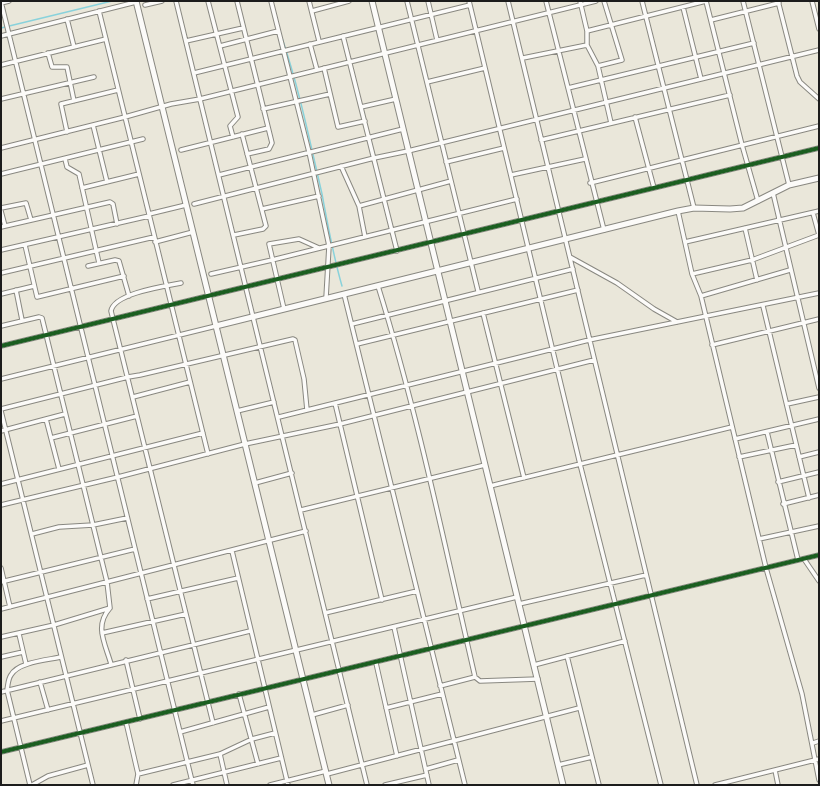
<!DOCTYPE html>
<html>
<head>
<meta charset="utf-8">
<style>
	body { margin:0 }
	#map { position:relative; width:820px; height:786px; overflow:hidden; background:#eae7da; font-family:"Gochi Hand",sans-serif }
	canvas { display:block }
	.frame { position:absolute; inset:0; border:2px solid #1c1c1c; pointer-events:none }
</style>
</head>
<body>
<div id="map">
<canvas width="820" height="786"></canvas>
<div class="frame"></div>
</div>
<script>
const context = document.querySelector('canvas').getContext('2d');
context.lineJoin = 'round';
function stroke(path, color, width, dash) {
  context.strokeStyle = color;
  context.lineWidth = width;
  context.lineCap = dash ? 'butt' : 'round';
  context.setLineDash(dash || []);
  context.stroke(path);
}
stroke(new Path2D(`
	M1 28 112 1
	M282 38C299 88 310 142 322 194 328 226 333 255 342 286`), '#89d2db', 1.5);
const street = new Path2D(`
	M176 1 367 785
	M208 1 238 117 230 126 233 137
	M237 1 272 143 269 149 247 154
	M271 1 309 152 329 246 326 298
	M309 1 319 41
	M407 1 478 291
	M428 1 437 40
	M469 1 580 464 661 785
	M508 1 697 785
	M546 1 604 230
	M580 1 587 31V45L598 66 611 123
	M642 1 694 208
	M706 1 742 145 758 201
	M743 1 789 185
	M778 1 797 76 800 82 819 99
	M812 1 819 29
	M1 2 193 785
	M1 3 9 1
	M145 5 162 1
	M683 7 701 79
	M99 11 208 454
	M312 11 349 1
	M67 19 74 47
	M711 20 779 3
	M587 31 706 1
	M1 36 136 2
	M343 36 397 251
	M186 41 243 28
	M310 44 317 70
	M220 46 278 31
	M48 53 52 67H67L74 101
	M523 58 587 45
	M1 65 106 39
	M598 66 622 60 604 1
	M324 68 338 127 365 121
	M194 73 470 5
	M427 82 485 68
	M568 88 754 43
	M1 99 94 77
	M361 107 396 99
	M263 109 330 94
	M635 117 654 188
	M93 125 107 182
	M67 132 61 104 118 90
	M541 140 730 95
	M1 148 125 117 171 104 200 99 596 1
	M181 150 268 128
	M65 159 67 167 79 174 99 263
	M446 162 504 148
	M341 166 359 206 365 237
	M1 174 143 139
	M219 175 403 129
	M511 175 585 159
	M590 183 819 126
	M82 188 139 174
	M773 193 819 388
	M194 204 374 158 408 151 819 50
	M359 206 451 181
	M1 208 26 203 31 220
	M262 209 319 196
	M1 211 5 226
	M678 211 692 274 701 296 766 568 802 694 819 780
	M813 213 819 235
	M149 214 186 205
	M1 227 110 202 113 204 117 224
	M745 228 757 280
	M234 235 263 229 266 226 242 134
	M155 242 193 232
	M685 242 819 211
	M25 245 37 297 124 276
	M1 250 149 216
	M570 257 617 283 654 309 677 322
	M88 266 115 260 119 261 129 296
	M1 273 154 237
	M211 274 272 260 517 199
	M692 274 752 260 819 235
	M181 283C166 286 114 293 111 311L213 723
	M378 286C418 414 445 547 475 677L480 681 538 679
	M16 290 22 320
	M1 294 34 286
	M344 294 465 785
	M701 296 790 270
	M763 306 809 498
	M284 309 269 244 299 239 319 248
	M483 313 524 478
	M352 324 573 269
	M1 326 39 317 42 318 107 582 110 608C94 626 105 643 111 664
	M357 344 578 290
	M712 345 819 319
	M1 346 819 148
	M1 379 216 326
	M133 397 190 382
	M335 403 382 600
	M787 404 819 397
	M1 409 128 377 140 375 293 339 295 340 304 379 307 410
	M1 411 93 785
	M237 411 274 402
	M279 417 589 340 819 293
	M1 431 46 419
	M767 432 798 560
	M51 438 137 416
	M735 439 819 419
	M739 457 796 445
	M799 457 819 452
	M59 469 46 419 65 414
	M778 482 819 472
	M255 483 292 473
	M1 484 203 433
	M490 486 732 427
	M783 504 819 495
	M1 505 118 477 245 444 340 424 594 360
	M301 510 485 465
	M32 534 59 527 93 525 127 518
	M759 539 819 526
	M232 551 288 785
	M804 559 819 581
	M1 568 10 607
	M1 582 135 549
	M147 599 238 578
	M519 604 646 575
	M1 609 306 531
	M325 613 417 591
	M394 627 429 785
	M102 633 186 614
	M19 634 26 664
	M1 637 54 625 110 608
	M567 656 599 785
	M1 657 23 652
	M126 660 140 719
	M376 663 397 756
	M534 665 625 641
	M40 682 48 710
	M440 686 475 677
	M1 692 250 631
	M239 694 258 764
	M386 708 442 694
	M312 715 348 705
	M1 721 517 597
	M126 722 138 774 136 785
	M180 732 269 707
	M813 743 819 741
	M1 752 819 555
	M220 754 227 785
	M558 765 592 757
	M426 769 458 760
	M775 770 778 785
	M138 774 220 754 252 739 275 733
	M327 774 579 708
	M30 785 7 690C8 685 8 679 11 675 18 662 48 660 61 657
	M32 785 48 776 88 765
	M173 785 281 758
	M270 785 326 771
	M385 785 427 775
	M715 785 819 759`);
const secondary = new Path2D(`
	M136 1 329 785
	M372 1 563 785
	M216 326 678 211 694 208 730 209 743 208 789 185 819 178`);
stroke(street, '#898881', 5.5);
stroke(secondary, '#898881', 7);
stroke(street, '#fcfbf9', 3.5);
stroke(secondary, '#fcfbf9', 5);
stroke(new Path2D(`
	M1 346 819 148
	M1 752 819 555`), '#1b5e20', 4);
</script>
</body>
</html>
